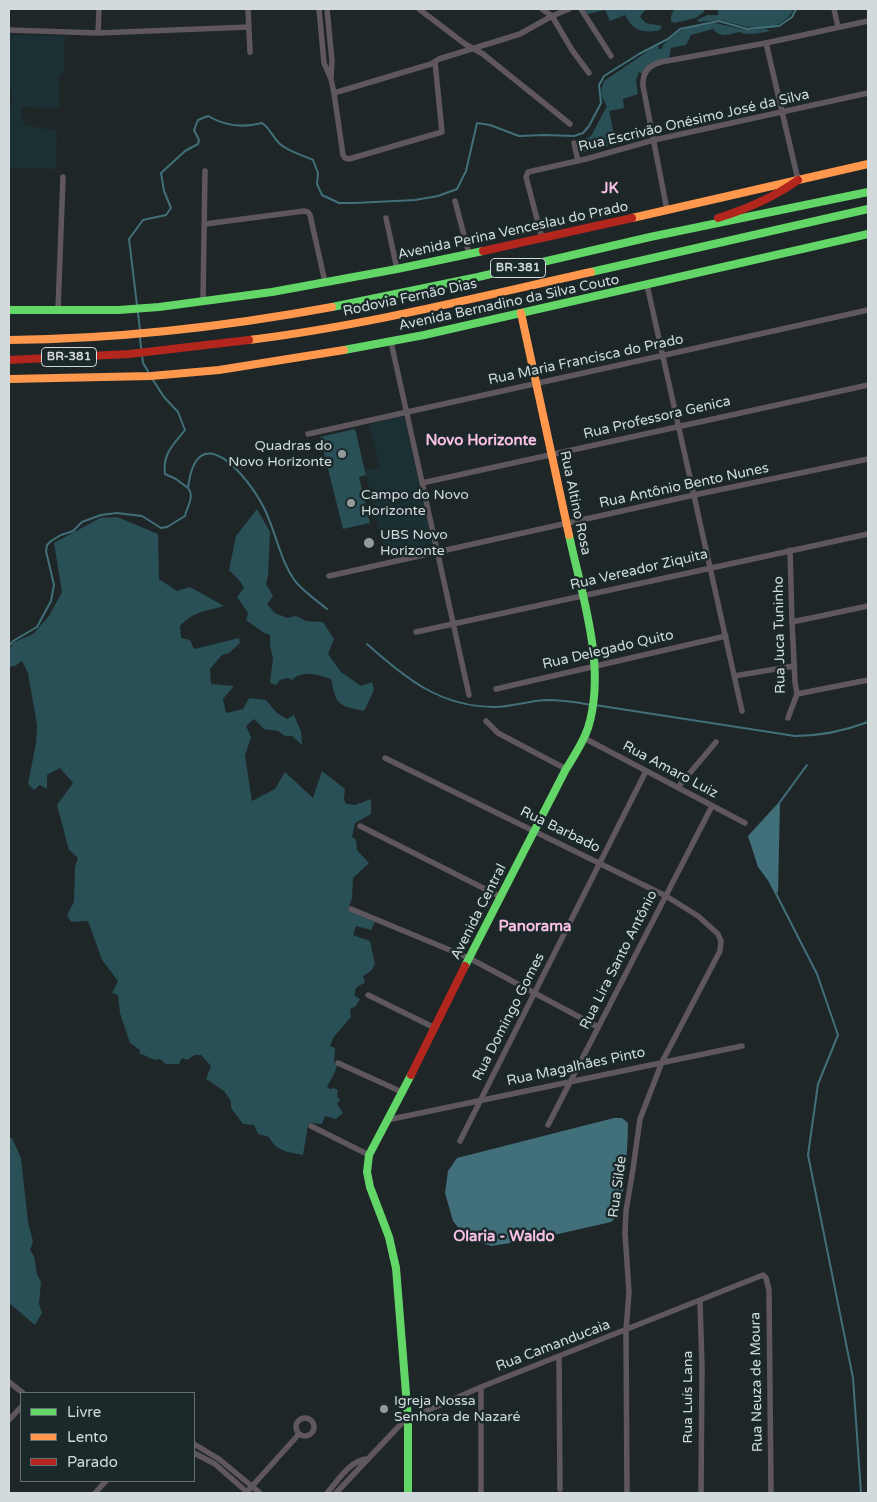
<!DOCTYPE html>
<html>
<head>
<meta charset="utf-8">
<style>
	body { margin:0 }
	#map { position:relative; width:877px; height:1502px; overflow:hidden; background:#1e2628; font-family:"Varela Round",sans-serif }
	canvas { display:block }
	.frame { position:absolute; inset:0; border:10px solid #d2dadc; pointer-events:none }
	.legend { position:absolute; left:20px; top:1392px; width:175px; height:90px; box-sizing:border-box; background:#1b292b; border:1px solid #647072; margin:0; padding:6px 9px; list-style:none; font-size:15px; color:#d2dadc }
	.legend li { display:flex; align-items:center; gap:10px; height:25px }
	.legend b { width:25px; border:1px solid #647072 }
</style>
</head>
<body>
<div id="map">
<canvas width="877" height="1502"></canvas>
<div class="frame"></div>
<ul class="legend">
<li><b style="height:6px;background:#63d668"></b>Livre</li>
<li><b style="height:6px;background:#ff974d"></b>Lento</li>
<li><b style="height:6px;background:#b3261e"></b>Parado</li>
</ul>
</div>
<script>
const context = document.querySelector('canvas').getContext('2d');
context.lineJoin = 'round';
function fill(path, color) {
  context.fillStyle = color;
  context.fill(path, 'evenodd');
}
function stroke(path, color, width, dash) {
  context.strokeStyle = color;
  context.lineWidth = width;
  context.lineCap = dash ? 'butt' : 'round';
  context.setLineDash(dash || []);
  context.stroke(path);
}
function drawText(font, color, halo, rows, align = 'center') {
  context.font = font + ' "Varela Round",sans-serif';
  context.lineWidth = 5;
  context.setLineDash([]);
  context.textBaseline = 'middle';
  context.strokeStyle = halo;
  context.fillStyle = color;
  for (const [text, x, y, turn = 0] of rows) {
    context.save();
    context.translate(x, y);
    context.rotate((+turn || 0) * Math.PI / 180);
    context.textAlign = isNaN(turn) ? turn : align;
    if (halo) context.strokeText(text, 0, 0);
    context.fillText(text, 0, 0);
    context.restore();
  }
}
fill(new Path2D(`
	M9 35 65 36 64 73 59 75V108L22 107 21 115 25 125 57 131 56 169 9 168V106H12L11 90H9Z
	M403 416 434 544 385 555 365 471 379 467 369 424Z`), '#1b3033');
fill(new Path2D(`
	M584 9H650L644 11 640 17 646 23 662 26 660 30C643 34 633 31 625 15L610 21 605 10 588 14Z
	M674 9H704V12L696 18 674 23 671 21V16Z
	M718 9H794C788 20 777 27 764 28 758 28 753 26 747 27L721 20 699 22 697 20 707 15H718Z
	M715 23 746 30 766 29 770 31C760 33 748 36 739 32 729 35 720 38 713 29L691 35 686 45 671 48 669 59 643 74 639 72 636 80 638 94 623 99 624 108 609 111 616 144 581 153 577 142 591 136 607 106C601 96 599 94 604 81L654 47 658 46 659 49H662L663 45 679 31 690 27Z
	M355 429 366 475 359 477 370 523 343 529 320 437Z
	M257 509 270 532 268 576 266 584 273 596 267 604 275 613 287 618 296 616 306 621 323 622 334 639 328 654 341 672 361 686 372 682 374 690 364 711C337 705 337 706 331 679 317 675 303 669 292 680L288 678 280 680 276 685 270 683 273 658 270 646V635L264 633 246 620 248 613 237 597 244 588 240 581 229 570 236 536Z
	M117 517 158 534 159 579 177 591 190 587 224 606C206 611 194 611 180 626L181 638 190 640 194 649 239 638 240 643 229 653 222 655 210 669 211 684 234 686 223 699 226 713 243 709 249 698 266 700 277 713 287 719 294 715 301 732 302 745 292 736H285L278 731 264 729 254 719 246 726 251 737 245 756 252 801 275 789 285 772 313 798 322 771 345 789 344 799 346 804 355 805 371 799V814L355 823 352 837 356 840 357 850 369 863 353 878 352 898 348 910 375 922 371 930 356 926 353 935 370 941 375 964 371 971 363 976 365 983C358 986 354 987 355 996L360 999 356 1006 350 1009 351 1017 333 1038 330 1046 335 1048 334 1062 337 1066 334 1074 327 1087 330 1089 333 1088 338 1090 337 1096 340 1100 337 1104 343 1113 336 1119 325 1116 322 1124 312 1123 308 1125 303 1155C288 1152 277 1152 269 1137L258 1134 254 1125 243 1124 231 1108V1101L224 1091 206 1079 211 1066 201 1055H195L187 1060 182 1058 179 1064H166L160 1059 155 1060 139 1053 140 1050 130 1043 120 1013 118 995 112 993 118 981 102 960 88 921 71 922 67 915 74 902 75 867 78 858 69 850 57 805 73 783 60 768 47 775V789L40 785 34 790 28 784 36 743 37 725 28 673 22 661 15 666 9 667V649L14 642 33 634 49 616 62 592 54 543 100 518Z
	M9 1138H12L21 1158 28 1222 33 1241 30 1250 34 1256 37 1274 41 1282 39 1304 42 1313 35 1325 9 1303Z`), '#294f57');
fill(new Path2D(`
	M780 801 778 894 758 867 748 836Z
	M614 1118H622L628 1123C628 1139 625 1204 617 1216 615 1219 613 1220 611 1222L536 1239 491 1246 466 1237 453 1221 445 1193 448 1171 457 1158Z`), '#41707a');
stroke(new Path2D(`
	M137 305 129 239 143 220 166 215 171 208 164 191 161 173 185 151 198 144 199 140 194 130 198 120 208 116C225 126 243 128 262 123 270 128 273 138 280 144 289 152 303 155 313 160L318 173 317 184 322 195 339 203H355L415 200 438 196 457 189 466 171 477 123 490 125 519 136 544 135 574 136 583 133 589 126 601 103 599 85 604 76 639 54 668 39 680 29 719 21 747 29 779 26 792 17 796 9
	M138 313 140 330
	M140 337 141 348
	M142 355 143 363 149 373
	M153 380 164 397 178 412 185 430C174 444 162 454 165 474L176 479 188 488
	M367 644C405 678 440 707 495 707 511 707 528 701 545 700 559 700 576 702 591 705
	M9 646 13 641 37 627 51 601 54 585 46 551 47 545 51 541 61 535 73 531 82 522 101 515 117 513 142 516 161 528 167 527 185 516C187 506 195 497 188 488 197 414 249 477 265 510 276 533 280 560 295 581 304 592 316 600 327 609
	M595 705 795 736C821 736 844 731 868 722
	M780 802 807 765
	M768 878 817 974 838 1035 818 1084 808 1155 853 1378 861 1493`), '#41707a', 2);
stroke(new Path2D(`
	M248 9 250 52
	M319 9 324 63 331 79 334 93 343 155 345 158 349 159 442 132 435 62
	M327 9 332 61 331 77
	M419 9 465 44 483 54 570 124
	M542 9 552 16 572 50 589 73
	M581 9 611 56
	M834 9 838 27
	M9 30 98 33 249 27
	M98 33 99 9
	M766 43 798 180
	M334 93 431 64 439 59 520 34 552 16 569 9
	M574 143 578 161
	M455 201 469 254
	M667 210 643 86C642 72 649 65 661 62L766 43 868 21
	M386 218 397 269
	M205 224 304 211 308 212 310 215 325 282
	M542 238 526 177 528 172 586 159 654 140 868 93
	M647 285 742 711
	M203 300 205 171
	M58 310 63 177
	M391 342 469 695
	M308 434 868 310
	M422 483 868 385
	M329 576 694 495 868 459
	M792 622 868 606
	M416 632 868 534
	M734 676 794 666
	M496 689 726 636
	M797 694 868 680
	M788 718 797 694 795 682 792 622 790 550
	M486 721 498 733 566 769
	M584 738 745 823
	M385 758 666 896 698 916 718 934 721 941 720 951 662 1062 640 1119 633 1169 626 1211 625 1233 629 1292 626 1331 627 1493
	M678 787 716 742
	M360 826 501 897
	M351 909 469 958 598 1027
	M368 995 435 1028
	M338 1063 402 1092
	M387 1120 742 1046
	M548 1125 712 806
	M311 1126 369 1155
	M460 1141 646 771
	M700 1301 702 1367 701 1493
	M559 1357 560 1489
	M9 1382 23 1393
	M296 1427a9 9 0 1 1 18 0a9 9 0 1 1-18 0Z
	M9 1420 21 1407
	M194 1444 219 1459 260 1493
	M194 1453 215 1464 248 1493
	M95 1493 106 1481
	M246 1493 299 1434
	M327 1493C338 1481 350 1460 367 1459
	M336 1493 400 1425 408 1419 481 1387 763 1275 766 1278 769 1290 771 1493
	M481 1493V1387`), '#60575e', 5.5);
stroke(new Path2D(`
	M591 272 868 209
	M332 307 478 277 650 237 868 192
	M9 310H119L159 307 272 292 397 269 483 251
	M344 350 424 335 868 234
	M465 966 566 769C574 756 583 743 588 728 607 667 582 596 569 535
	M408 1493V1419L396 1268 389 1237 370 1187 367 1172 369 1155 411 1075`), '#63d668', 8);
stroke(new Path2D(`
	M632 218 868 164
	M521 313 569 535
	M9 340C120 339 224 327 332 307
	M249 340C364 326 478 297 591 272
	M9 379 151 376 219 370 344 350`), '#ff974d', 8);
stroke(new Path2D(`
	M718 218C747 209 773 198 798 180
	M483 251 632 218
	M9 360 129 354 249 340
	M411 1075 465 966`), '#b3261e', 8);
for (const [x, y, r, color] of [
	[342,454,5,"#939b9d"],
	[351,503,5,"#939b9d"],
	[369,543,6,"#939b9d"],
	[384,1409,5,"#939b9d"]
]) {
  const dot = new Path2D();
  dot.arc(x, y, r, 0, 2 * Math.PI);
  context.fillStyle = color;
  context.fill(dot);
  stroke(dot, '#1b292b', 2);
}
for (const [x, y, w] of [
	[518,268,55],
	[69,357,55]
]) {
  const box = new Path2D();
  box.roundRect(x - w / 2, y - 9.5, w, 19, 4);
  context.fillStyle = '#1b292b';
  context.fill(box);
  stroke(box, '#d2dadc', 1);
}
drawText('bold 12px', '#d2dadc', null, [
	["BR-381",518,268],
	["BR-381",69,357]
]);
drawText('14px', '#d2dadc', '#1b292b', [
	["Rua Escrivão Onésimo José da Silva",694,121,-13],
	["Avenida Perina Venceslau do Prado",513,231,-12],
	["Rodovia Fernão Dias",410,298,-12],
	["Avenida Bernadino da Silva Couto",509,303,-12],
	["Rua Maria Francisca do Prado",586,360,-12],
	["Rua Professora Genica",657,418,-13],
	["Rua Antônio Bento Nunes",684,486,-12],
	["Rua Altino Rosa",575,503,78],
	["Rua Vereador Ziquita",639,570,-13],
	["Rua Juca Tuninho",780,635,-91],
	["Rua Delegado Quito",608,650,-13],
	["Rua Amaro Luiz",670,770,28],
	["Rua Barbado",560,830,26],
	["Avenida Central",479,912,-63],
	["Rua Lira Santo Antônio",619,960,-63],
	["Rua Domingo Gomes",509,1017,-63],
	["Rua Magalhães Pinto",576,1067,-12],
	["Rua Silde",618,1187,-82],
	["Rua Camanducaia",553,1346,-21],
	["Rua Neuza de Moura",757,1382,-91],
	["Rua Luís Lana",688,1397,-90]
]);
drawText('14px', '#d2dadc', '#1b292b', [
	["Quadras do",332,446,"right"],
	["Novo Horizonte",332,462,"right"],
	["Campo do Novo",361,495],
	["Horizonte",361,511],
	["UBS Novo",380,535],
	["Horizonte",380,551],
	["Igreja Nossa",394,1401],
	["Senhora de Nazaré",394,1417]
], 'left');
drawText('bold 15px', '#fcc2e5', '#1b292b', [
	["JK",610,189],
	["Novo Horizonte",481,441],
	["Panorama",535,927],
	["Olaria - Waldo",504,1237]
]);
</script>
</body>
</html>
